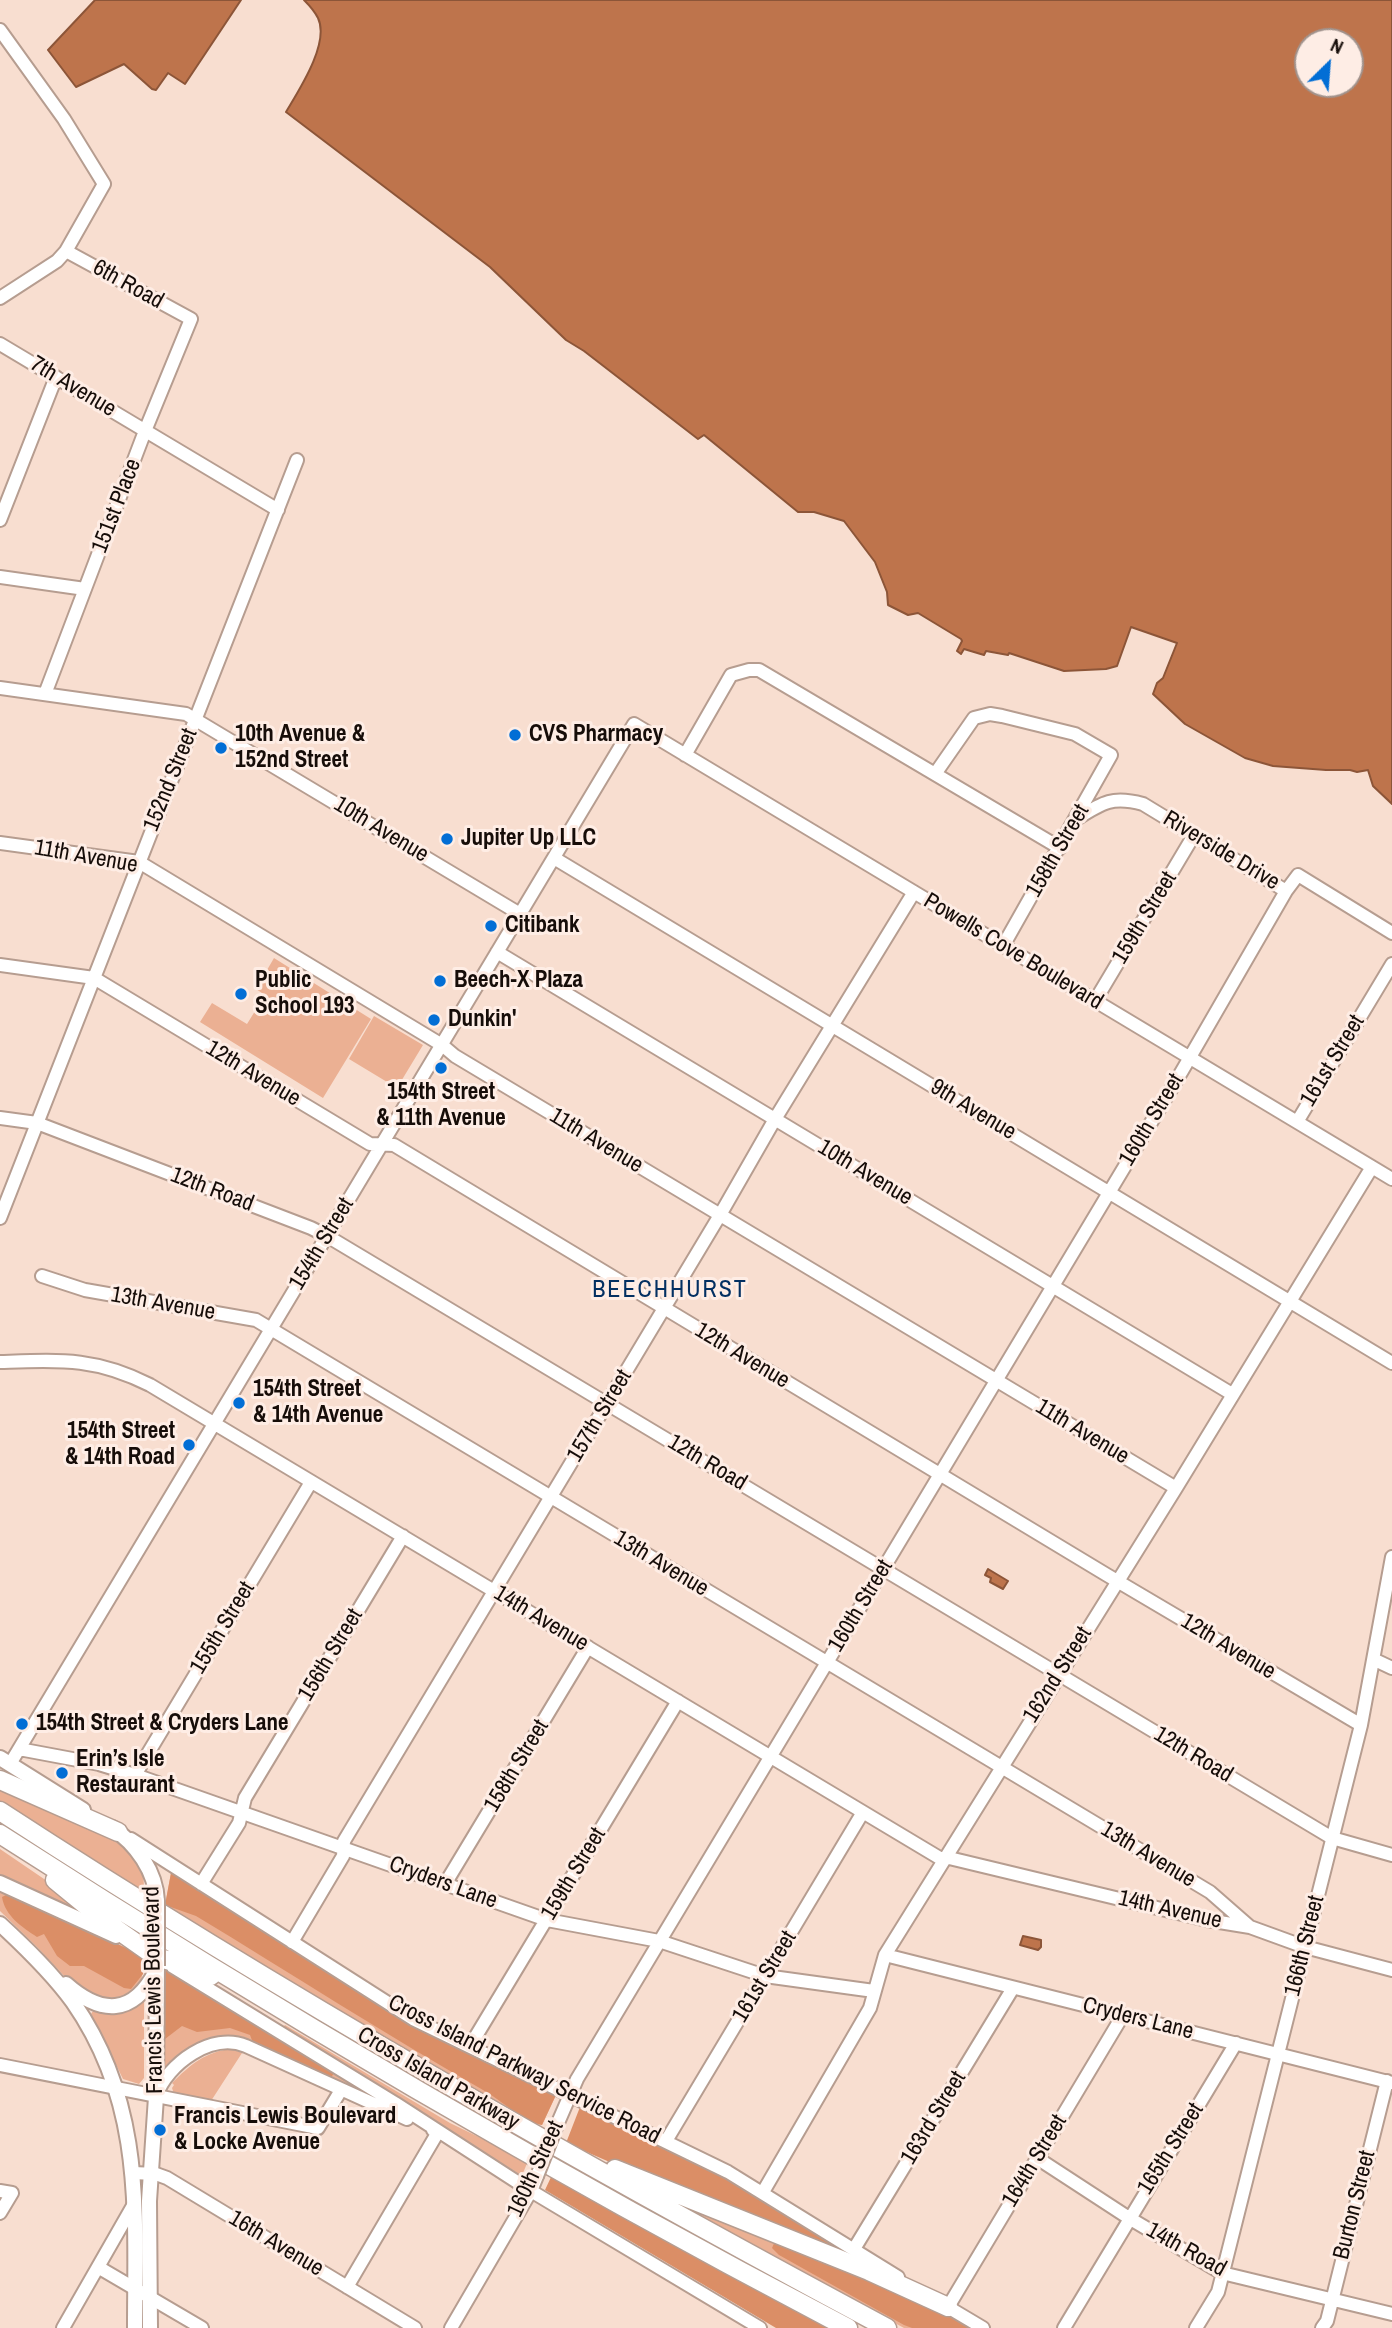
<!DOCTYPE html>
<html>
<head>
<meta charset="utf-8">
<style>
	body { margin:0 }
	#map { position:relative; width:1392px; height:2328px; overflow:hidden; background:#f8ded0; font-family:"Archivo Narrow",sans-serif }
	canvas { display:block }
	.north { position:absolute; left:1294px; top:28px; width:70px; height:70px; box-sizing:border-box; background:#feede5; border:2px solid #a1938d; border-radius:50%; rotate:25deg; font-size:19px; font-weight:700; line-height:28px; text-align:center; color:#160d09 }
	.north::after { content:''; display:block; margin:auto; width:24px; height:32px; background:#026ed5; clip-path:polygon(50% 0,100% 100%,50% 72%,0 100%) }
</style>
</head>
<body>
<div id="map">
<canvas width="1392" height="2328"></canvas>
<div class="north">N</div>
</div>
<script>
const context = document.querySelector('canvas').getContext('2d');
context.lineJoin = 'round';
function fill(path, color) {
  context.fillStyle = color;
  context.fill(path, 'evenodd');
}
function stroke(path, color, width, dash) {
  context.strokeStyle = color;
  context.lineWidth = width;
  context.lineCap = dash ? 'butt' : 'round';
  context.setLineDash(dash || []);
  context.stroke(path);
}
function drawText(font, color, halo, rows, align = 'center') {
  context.font = font + ' "Archivo Narrow",sans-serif';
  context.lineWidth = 6;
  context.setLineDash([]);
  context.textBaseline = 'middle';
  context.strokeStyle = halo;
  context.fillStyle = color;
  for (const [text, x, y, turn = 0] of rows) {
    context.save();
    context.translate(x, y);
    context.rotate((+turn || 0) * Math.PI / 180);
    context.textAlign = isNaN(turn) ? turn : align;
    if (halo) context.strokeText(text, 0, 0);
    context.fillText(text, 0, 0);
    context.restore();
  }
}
fill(new Path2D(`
	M274 958 371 1019 323 1098 200 1022 212 1003 247 1024 265 995 256 989Z
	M374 1016 423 1045 397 1088 349 1059Z
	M0 1785C33 1800 119 1833 138 1862 144 1871 144 1882 144 1893L0 1802Z
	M0 1849 69 1896 94 1920 0 1877Z
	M171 1873 406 2022 556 2095 542 2125 533 2124 287 1982 165 1905Z
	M0 1889 143 1956C143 1993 139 1992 106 2003L67 1979 38 1948 0 1911Z
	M164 1968 359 2088 372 2099 233 2035 207 2041 166 2070 163 2068Z
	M144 1997V2078L139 2084 123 2079 91 2014 95 2008Z
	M285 2025 450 2123 528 2161 523 2173 519 2174 283 2027Z
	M232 2049 242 2053 211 2101 174 2094 172 2088 174 2085 172 2083C190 2065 206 2051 232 2049Z
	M655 2191 972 2328H904L654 2193Z`), '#ebb093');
fill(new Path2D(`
	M171 1873 406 2022 556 2095 542 2125C521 2121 503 2101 483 2090 386 2035 292 1974 196 1916L165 1905Z
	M10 1893 143 1956V1974L131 1989 124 1988 84 1966H70L57 1956 44 1934 37 1937C22 1927 5 1916 2 1897Z
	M164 1968 183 1979 334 2073 330 2079 253 2043 250 2035 230 2028 197 2032 182 2026 165 2039Z
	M580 2107 727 2178 865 2263 644 2177 566 2143Z
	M552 2175 834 2328H776L545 2190Z
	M776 2239 922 2298 972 2328H912L904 2325 779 2255 772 2248Z`), '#db8e66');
const water = new Path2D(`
	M95 0H241L185 84 168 73 156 90 152 89 124 64 76 87 48 50Z
	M304 0H1392V804L1373 786 1368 770 1357 772 1350 770H1326L1273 766 1245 758 1185 724 1153 694 1157 683 1163 678 1177 643 1131 627 1117 666 1106 669 1064 671 1009 653 1008 655 986 651 984 655 964 649 961 654 957 651 962 641 961 639 918 613 908 615 888 605 887 592 875 562 844 521 814 512H798L704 435 698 439 584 351 566 340 490 267 286 112C299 90 330 43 318 18 315 12 309 5 304 0ZM1308 42H1350V84H1308Z
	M988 1569 1008 1581 1003 1589 990 1582 991 1578 985 1575Z
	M1023 1936 1041 1940V1947L1038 1950 1020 1945Z`);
fill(water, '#be744c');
stroke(water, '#8c5538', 2);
const minor = new Path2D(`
	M0 30 64 119 104 184 66 251 57 261 0 298
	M0 344 278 510
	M0 520 56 377
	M0 577 85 589
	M0 688 186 714 520 914
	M45 694 145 431 191 319 66 251
	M685 755 731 675 749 670H759L1060 848
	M935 774 974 718 990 714 1002 716 1075 734 1111 755 1003 946
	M1078 818C1103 802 1113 796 1143 804L1286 891 1298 875 1392 933
	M0 843 139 862 442 1045 455 1056 1176 1488
	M554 858 1392 1363
	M497 952 1232 1394
	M0 965 94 978 370 1144 394 1145 1107 1575 1361 1725
	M1095 1001 1194 835
	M0 1118 37 1123 311 1228 327 1236 1332 1838 1392 1855
	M1297 1122 1392 964
	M0 1218 297 460
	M42 1276 85 1290 256 1320 1210 1892 1250 1927
	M0 1362C59 1360 95 1357 150 1385L943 1860
	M1375 1660 1392 1668
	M19 1749 99 1764 135 1775 547 1920 659 1941 765 1976 874 1991
	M10 1764 634 724 1392 1179
	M135 1775 311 1482
	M131 1839 413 2019 728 2172 898 2277
	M945 1857 1207 1920 1250 1927 1305 1947 1392 1970
	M201 1884 239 1823 245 1798 403 1536
	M445 1884 588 1647
	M292 1942 343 1856 344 1841 720 1215 775 1119 914 892
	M885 1955 1392 2083
	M173 1967 395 2103 531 2191 760 2328
	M470 2046 678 1701
	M0 2065 318 2128 341 2090
	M156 2096C168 2063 212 2032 246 2046L407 2119
	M557 2125 577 2079 1182 1071 1286 891
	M666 2141 863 1812
	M1037 2158 1129 2218 1222 2273 1392 2314
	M133 2173 156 2174 167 2178 415 2328
	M0 2191 12 2193 0 2213
	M763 2192 870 2008 885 1955 1176 1488 1372 1167
	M854 2249 1013 1988
	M98 2267 202 2328
	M347 2287 438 2132 433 2130
	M941 2303 983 2328
	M948 2307 1123 2015
	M63 2328 134 2204
	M451 2328 531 2191 537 2176
	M1064 2328 1236 2043
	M1196 2328 1218 2292 1361 1725 1392 1557
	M1322 2328 1327 2321 1387 2081`);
const major = new Path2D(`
	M0 1758 83 1810
	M112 1828C136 1843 156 1872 157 1901
	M0 1883 116 1936
	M0 1924C26 1948 52 1973 73 2002 144 2104 135 2211 135 2328
	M66 1984C101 2015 133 2016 156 1971
	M150 2328 149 2201 156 2097 157 1966`);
const highway = new Path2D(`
	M0 1780 118 1832
	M0 1811C287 1998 585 2166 887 2328
	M0 1834C275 2011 558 2176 848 2328
	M55 1880 105 1921 156 1957 185 1965 211 1976
	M615 2169 869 2271 948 2307`);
stroke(minor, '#b69d90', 16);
stroke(major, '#b69d90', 18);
stroke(highway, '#b69d90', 21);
stroke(minor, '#fff', 12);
stroke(major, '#fff', 14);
stroke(highway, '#fff', 18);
const minorBridge = new Path2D(`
	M537 2176 557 2125`);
const majorBridge = new Path2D(`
	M157 1966V1901`);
stroke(minorBridge, '#b69d90', 16, []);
stroke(majorBridge, '#b69d90', 18, []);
stroke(minorBridge, '#fff', 12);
stroke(majorBridge, '#fff', 14);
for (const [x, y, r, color] of [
	[515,735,7,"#026ed5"],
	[221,748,7,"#026ed5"],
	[447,839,7,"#026ed5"],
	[491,926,7,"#026ed5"],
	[440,981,7,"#026ed5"],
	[241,994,7,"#026ed5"],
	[434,1020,7,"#026ed5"],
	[441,1068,7,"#026ed5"],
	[239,1403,7,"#026ed5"],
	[189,1445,7,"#026ed5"],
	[22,1724,7,"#026ed5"],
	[62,1773,7,"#026ed5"],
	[160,2130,7,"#026ed5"]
]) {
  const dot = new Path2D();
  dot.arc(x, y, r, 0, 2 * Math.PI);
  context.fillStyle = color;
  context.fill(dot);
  stroke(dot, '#feede5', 2.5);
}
drawText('23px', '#160d09', '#feede5', [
	["6th Road",128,285,29],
	["7th Avenue",73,387,31],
	["151st Place",117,506,-69],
	["152nd Street",171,780,-68],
	["10th Avenue",381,830,31],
	["158th Street",1058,851,-60],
	["Riverside Drive",1221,851,31],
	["11th Avenue",86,857,10],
	["159th Street",1145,918,-59],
	["Powells Cove Boulevard",1013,952,31],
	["161st Street",1333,1061,-59],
	["12th Avenue",253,1074,31],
	["9th Avenue",973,1110,31],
	["160th Street",1152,1120,-59],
	["11th Avenue",596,1141,31],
	["10th Avenue",865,1173,31],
	["12th Road",212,1190,21],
	["154th Street",322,1244,-59],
	["13th Avenue",163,1304,10],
	["12th Avenue",742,1356,31],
	["157th Street",600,1416,-59],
	["11th Avenue",1082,1432,31],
	["12th Road",707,1463,31],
	["13th Avenue",661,1564,31],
	["160th Street",861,1606,-59],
	["14th Avenue",541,1619,31],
	["155th Street",223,1628,-59],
	["12th Avenue",1228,1647,31],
	["156th Street",331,1655,-59],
	["162nd Street",1058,1675,-58],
	["12th Road",1193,1755,31],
	["158th Street",517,1766,-59],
	["13th Avenue",1148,1855,31],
	["159th Street",574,1874,-59],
	["Cryders Lane",443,1883,20],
	["14th Avenue",1170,1910,13],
	["166th Street",1305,1946,-76],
	["161st Street",765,1977,-59],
	["Francis Lewis Boulevard",154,1990,-91],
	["Cryders Lane",1138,2019,14],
	["Cross Island Parkway Service Road",524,2070,27],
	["Cross Island Parkway",438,2079,30],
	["163rd Street",934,2118,-59],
	["165th Street",1171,2149,-58],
	["164th Street",1035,2161,-59],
	["160th Street",536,2169,-65],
	["Burton Street",1355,2205,-76],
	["16th Avenue",276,2244,31],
	["14th Road",1186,2250,29]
]);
drawText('bold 23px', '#160d09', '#feede5', [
	["10th Avenue &",235,735],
	["152nd Street",235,761],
	["CVS Pharmacy",529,735],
	["Jupiter Up LLC",461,839],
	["Citibank",505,926],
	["Public",255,981],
	["School 193",255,1007],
	["Beech-X Plaza",454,981],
	["Dunkin'",448,1020],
	["154th Street",441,1093,"center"],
	["& 11th Avenue",441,1119,"center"],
	["154th Street",253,1390],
	["& 14th Avenue",253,1416],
	["154th Street",175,1432,"right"],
	["& 14th Road",175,1458,"right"],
	["154th Street & Cryders Lane",36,1724],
	["Erin’s Isle",76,1760],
	["Restaurant",76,1786],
	["Francis Lewis Boulevard",174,2117],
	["& Locke Avenue",174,2143]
], 'left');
context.letterSpacing = '2px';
drawText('24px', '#033062', '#feede5', [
	["BEECHHURST",670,1291]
]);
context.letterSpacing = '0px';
</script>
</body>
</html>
